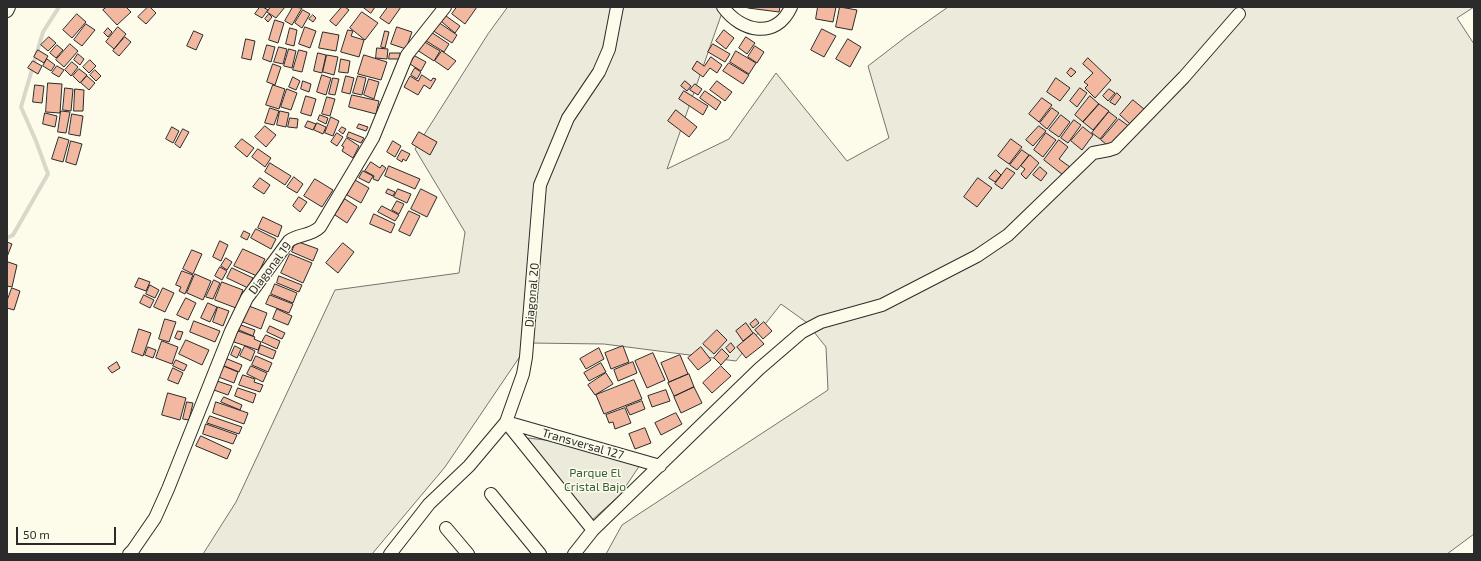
<!DOCTYPE html>
<html>
<head>
<meta charset="utf-8">
<style>
	body { margin:0 }
	#map { position:relative; width:1481px; height:561px; overflow:hidden; background:#fdfbea; font-family:"Exo 2",sans-serif }
	canvas { display:block }
	.frame { position:absolute; inset:0; border:8px solid #2b2b2b; pointer-events:none }
	.scale { position:absolute; left:16px; top:527px; width:100px; height:18px; box-sizing:border-box; border:2px solid #2b2b2b; border-top:0; padding-left:5px; font-size:12px; line-height:14px; white-space:nowrap; color:#2b2b2b; -webkit-text-stroke:3px #fdfbea; paint-order:stroke }
</style>
</head>
<body>
<div id="map">
<canvas width="1481" height="561"></canvas>
<div class="frame"></div>
<div class="scale">50 m</div>
</div>
<script>
const context = document.querySelector('canvas').getContext('2d');
context.lineJoin = 'round';
function fill(path, color) {
  context.fillStyle = color;
  context.fill(path, 'evenodd');
}
function stroke(path, color, width, dash) {
  context.strokeStyle = color;
  context.lineWidth = width;
  context.lineCap = dash ? 'butt' : 'round';
  context.setLineDash(dash || []);
  context.stroke(path);
}
function drawText(font, color, halo, rows, align = 'center') {
  context.font = font + ' "Exo 2",sans-serif';
  context.lineWidth = 3;
  context.setLineDash([]);
  context.textBaseline = 'middle';
  context.strokeStyle = halo;
  context.fillStyle = color;
  for (const [text, x, y, turn = 0] of rows) {
    context.save();
    context.translate(x, y);
    context.rotate((+turn || 0) * Math.PI / 180);
    context.textAlign = isNaN(turn) ? turn : align;
    if (halo) context.strokeText(text, 0, 0);
    context.fillText(text, 0, 0);
    context.restore();
  }
}
const green = new Path2D(`
	M508 7H724L667 169 729 139 776 73 847 161 889 138 868 66 907 36 948 7H1474L1457 18 1474 44V534L1447 554H606L622 525 828 390 826 347 806 322 781 304 736 361 604 344 529 343 445 467 372 554H203L236 502 335 290 459 273 465 232 415 149 488 34Z
	M528 438 571 443 640 465 620 495 591 521Z`);
fill(green, '#ecebdb');
stroke(green, '#74746e', 1);
stroke(new Path2D(`
	M7 238 13 235 48 174 36 141 21 107 43 32 59 7`), '#d8d7c9', 4);
const building = new Path2D(`
	M107 7H126L131 12 117 25 103 10Z
	M148 7H150L156 13 146 24 138 17Z
	M260 7H263L268 10 262 18 255 14Z
	M271 7H285L276 18 267 12Z
	M293 7 302 8 292 25 285 21Z
	M342 7H345L349 10 336 26 330 21Z
	M363 7H375L371 13Z
	M388 7H401L389 24 380 18Z
	M457 7H477L465 24 452 14Z
	M748 7H780L779 12 748 8Z
	M818 7H836L833 22 816 19Z
	M840 7 857 10 852 30 836 27Z
	M303 10 310 14 302 28 295 23Z
	M362 12 378 23 365 40 350 28Z
	M77 14 86 22 72 38 63 30Z
	M269 14 272 17 268 22 265 19Z
	M313 15 316 18 313 22 309 19Z
	M446 16 460 26 455 33 442 22Z
	M275 20 284 23 278 43 269 40Z
	M438 22 457 35 452 43 432 30Z
	M86 24 95 30 82 46 74 40Z
	M118 27 126 34 114 49 106 42Z
	M305 27 316 31 310 48 299 44Z
	M397 27 412 32 406 49 391 44Z
	M108 28 112 32 108 37 104 33Z
	M290 28 297 30 294 46 286 44Z
	M822 29 836 36 824 57 811 50Z
	M348 30 353 31 351 36 364 40 359 57 341 52Z
	M428 30 449 44 444 52 423 39Z
	M724 30 734 38 726 49 716 41Z
	M194 31 203 35 196 50 187 46Z
	M385 31 389 32 385 48 381 47Z
	M323 32 339 35 336 51 319 48Z
	M49 37 56 43 48 51 41 45Z
	M125 37 131 42 119 56 113 51Z
	M746 37 755 43 747 54 739 48Z
	M246 39 255 41 251 60 242 58Z
	M848 39 861 47 850 67 836 59Z
	M423 41 440 51 434 61 417 50Z
	M70 44 78 51 64 67 56 60Z
	M713 44 730 54 725 62 708 52Z
	M57 45 63 50 56 58 50 53Z
	M267 45 275 47 271 62 263 59Z
	M755 46 764 52 757 63 748 57Z
	M279 47 287 49 283 64 274 62Z
	M377 48 388 49 387 59 376 58Z
	M289 49 296 51 292 68 284 66Z
	M38 50 48 56 44 63 34 57Z
	M299 50 307 52 302 72 293 70Z
	M442 51 456 61 448 70 435 61Z
	M736 51 756 63 749 74 730 62Z
	M318 53 326 55 322 73 314 71Z
	M390 53H400V59H389Z
	M78 54 84 59 80 65 74 60Z
	M327 55 338 57 334 75 323 72Z
	M364 55 387 62 381 80 358 74Z
	M415 56 426 62 421 71 410 64Z
	M711 57 722 65 717 73 710 68 703 77 692 69 697 61 704 66Z
	M1088 58 1111 80 1095 98 1085 88 1088 85 1084 82 1093 73 1083 64Z
	M47 59 55 65 51 71 43 66Z
	M341 59 350 61 348 73 339 72Z
	M90 60 96 66 89 73 83 67Z
	M33 61 42 66 38 74 28 68Z
	M72 62 78 67 71 76 65 70Z
	M729 63 749 75 743 84 723 71Z
	M273 64 281 67 275 85 267 82Z
	M57 66 64 70 59 77 52 73Z
	M415 68 421 72 417 79 411 75Z
	M1071 68 1076 72 1071 77 1067 73Z
	M79 69 87 75 80 83 73 76Z
	M95 70 101 76 96 81 90 75Z
	M322 75 331 78 326 95 317 92Z
	M422 75 431 81 433 78 436 79 430 89 424 85 418 95 404 87 410 76 418 81Z
	M87 76 95 83 89 90 81 83Z
	M346 76 354 78 350 94 342 92Z
	M358 76 366 78 362 95 353 93Z
	M293 77 300 81 296 90 289 87Z
	M333 78 339 79 335 95 329 94Z
	M1056 78 1070 88 1060 101 1047 92Z
	M369 79 379 82 374 99 364 95Z
	M303 81 311 84 309 92 301 89Z
	M685 81 691 86 687 91 681 86Z
	M717 81 732 92 725 101 710 90Z
	M48 83 62 84 60 113 46 112Z
	M695 84 702 89 698 95 690 90Z
	M35 85 44 86 42 103 33 102Z
	M273 85 285 89 279 109 266 105Z
	M65 88 73 89 71 111 63 110Z
	M1080 88 1087 93 1077 107 1070 101Z
	M75 89 84 90 83 111H74Z
	M287 89 297 93 291 110 281 107Z
	M1109 89 1115 93 1108 101 1103 96Z
	M684 91 708 106 703 115 679 99Z
	M705 91 721 102 716 110 700 98Z
	M1117 93 1121 97 1115 105 1110 102Z
	M352 95 379 101 376 114 349 107Z
	M306 96 316 99 311 116 301 113Z
	M1090 96 1099 104 1083 122 1075 115Z
	M327 97 335 99 330 116 322 114Z
	M1042 98 1052 105 1039 122 1029 114Z
	M1133 100 1144 109 1130 124 1120 115Z
	M1099 104 1109 111 1093 130 1083 122Z
	M270 108 279 111 274 125 265 123Z
	M1052 108 1059 113 1047 129 1040 123Z
	M676 110 697 127 689 137 668 121Z
	M61 111 70 112 66 133 58 132Z
	M280 111 289 113 286 127 277 125Z
	M1109 112 1117 118 1100 139 1092 133Z
	M45 113 57 116 55 127 43 124Z
	M72 114 83 116 80 136 69 134Z
	M320 115 328 118 326 124 318 120Z
	M1061 115 1070 122 1059 137 1049 130Z
	M331 117 339 121 333 136 325 133Z
	M290 118 298 119 297 128 288 127Z
	M1119 119 1130 127 1112 149 1101 140Z
	M1074 120 1081 125 1068 143 1061 138Z
	M308 121 316 124 313 130 305 127Z
	M317 123 326 127 323 134 314 130Z
	M359 124 368 127 366 131 357 128Z
	M265 126 276 135 266 147 255 137Z
	M1039 126 1046 131 1033 146 1026 140Z
	M172 127 179 131 173 143 166 139Z
	M342 127 346 129 343 134 339 131Z
	M1083 127 1093 135 1082 150 1071 141Z
	M183 129 189 132 180 148 175 144Z
	M349 132 364 138 361 143 347 137Z
	M419 132 437 142 430 155 412 144Z
	M337 133 343 137 337 146 331 142Z
	M1046 133 1056 140 1043 157 1034 150Z
	M59 137 69 140 63 162 52 159Z
	M347 138 359 146 353 158 342 151 344 147 342 146Z
	M242 139 254 148 247 157 235 147Z
	M1011 139 1022 147 1009 164 998 156Z
	M1059 140 1068 147 1059 159 1070 167 1063 175 1044 160Z
	M71 141 82 144 76 165 66 162Z
	M393 141 401 146 395 157 387 152Z
	M258 149 271 158 265 167 252 157Z
	M402 150 410 154 406 161 403 159 402 162 397 159Z
	M1022 150 1029 155 1017 170 1010 165Z
	M1030 155 1039 163 1026 179 1021 174 1025 169 1021 166Z
	M371 162 380 168 382 165 386 168 378 181 373 179 374 176 365 171Z
	M270 163 291 176 285 185 265 172Z
	M389 166 420 179 415 189 385 176Z
	M1040 167 1047 173 1041 181 1033 175Z
	M1007 168 1015 173 1002 189 995 184Z
	M996 170 1001 175 995 182 989 178Z
	M363 171 373 176 369 183 359 178Z
	M294 177 303 184 297 193 287 187Z
	M260 178 270 185 264 194 253 187Z
	M978 178 992 188 977 207 964 197Z
	M315 179 333 190 322 207 304 196Z
	M355 180 369 188 361 203 347 195Z
	M388 189 395 192 393 196 386 193Z
	M398 189 411 194 407 203 394 197Z
	M421 189 437 197 427 217 411 209Z
	M299 197 307 202 300 212 293 206Z
	M345 199 357 207 347 223 335 215Z
	M397 201 404 204 399 214 392 210Z
	M382 206 399 215 395 221 378 212Z
	M409 211 420 216 410 236 399 231Z
	M374 214 395 224 391 233 370 224Z
	M263 217 282 226 278 237 258 228Z
	M256 229 276 239 271 249 251 238Z
	M244 231 250 234 247 240 241 237Z
	M220 241 228 245 221 261 213 257Z
	M296 241 318 249 313 261 292 252Z
	M7 242 12 244 7 257Z
	M343 243 354 252 338 273 326 263Z
	M243 249 265 259 257 276 234 266Z
	M192 250 202 254 193 274 183 269Z
	M290 254 312 263 303 283 281 273Z
	M226 258 232 262 227 270 221 266Z
	M8 262 17 265 12 287 7 286Z
	M220 267 227 271 222 280 215 276Z
	M232 268 253 278 248 288 227 278Z
	M182 271 193 275 185 294 179 291 181 287 176 285Z
	M195 274 211 281 203 300 187 293Z
	M279 276 302 285 299 292 277 283Z
	M139 278 150 282 146 291 135 287Z
	M214 280 220 283 213 299 206 297Z
	M222 282 243 290 236 308 215 300Z
	M275 284 297 293 293 303 271 294Z
	M150 285 159 290 155 298 146 294Z
	M12 288 20 291 14 310 7 308V301Z
	M163 288 174 293 165 312 154 307Z
	M144 295 154 300 150 308 140 303Z
	M270 295 293 304 289 313 266 304Z
	M186 298 196 303 188 320 177 315Z
	M208 303 217 307 210 322 201 318Z
	M249 306 267 313 261 329 243 322Z
	M218 307 229 311 223 326 213 322Z
	M277 309 292 316 288 325 273 319Z
	M165 319 176 322 169 342 159 339Z
	M756 319 759 323 753 328 750 324Z
	M194 321 220 331 215 342 190 332Z
	M764 322 772 331 763 339 755 330Z
	M746 323 753 333 743 341 736 331Z
	M241 325 255 330 253 336 239 330Z
	M270 326 285 333 282 339 267 332Z
	M139 329 151 333 143 356 132 352Z
	M717 330 727 340 714 354 703 344Z
	M178 331 183 332 180 340 175 338Z
	M238 331 255 337 254 339 261 342 258 350 234 342Z
	M754 333 764 344 746 358 737 347Z
	M266 335 280 341 277 349 262 342Z
	M186 340 209 350 202 365 179 354Z
	M162 341 178 347 172 364 156 358Z
	M731 343 735 348 730 353 726 348Z
	M261 345 276 351 273 359 258 353Z
	M235 346 241 349 237 358 231 355Z
	M245 346 255 351 251 361 240 356Z
	M623 346 629 362 611 369 605 353Z
	M148 347 156 350 153 358 145 355Z
	M701 347 711 360 698 370 688 358Z
	M599 348 604 359 586 369 580 359Z
	M722 349 729 356 721 365 714 358Z
	M653 353 665 380 647 388 635 361Z
	M680 355 688 374 669 382 661 363Z
	M256 356 272 363 268 372 252 365Z
	M225 358 242 365 239 372 222 365Z
	M176 360 187 365 184 371 173 366Z
	M117 362 120 368 112 373 108 368Z
	M633 362 637 373 618 381 614 370Z
	M601 363 606 372 589 381 584 373Z
	M221 365 238 372 234 383 216 376Z
	M251 366 267 373 263 382 247 374Z
	M721 366 731 376 712 393 703 383Z
	M173 368 183 373 178 384 168 380Z
	M606 373 613 384 595 395 588 385Z
	M689 374 694 387 674 396 668 383Z
	M243 375 255 379 254 382 263 385 260 392 239 385Z
	M214 380 232 386 228 395 211 389Z
	M634 380 642 399 604 414 596 395Z
	M694 387 702 403 681 413 674 397Z
	M238 388 256 394 253 403 235 396Z
	M666 390 670 401 652 407 648 396Z
	M168 393 186 398 180 420 162 415Z
	M224 397 242 405 240 410 221 402Z
	M642 401 645 409 630 415 626 407Z
	M187 402 193 403 189 420 183 419Z
	M216 402 248 413 244 424 213 413Z
	M625 408 631 423 615 429 613 422 609 423 606 415Z
	M676 413 682 424 661 435 655 423Z
	M210 416 242 427 239 434 207 423Z
	M206 424 237 435 233 444 203 434Z
	M645 428 651 443 635 449 629 434Z
	M201 436 231 450 227 459 196 446Z`);
fill(building, '#f2b8a0');
stroke(building, '#2b2b2b', 1);
const minor = new Path2D(`
	M723 7C741 32 776 40 791 7
	M7 11 9 7
	M506 422 660 466
	M506 422 593 530
	M491 494 540 554
	M446 528 468 554
	M129 554 133 550 155 518 168 489 231 331 247 298 289 241C298 234 311 236 320 227L373 138 407 55 445 7
	M390 554 429 504 469 466 506 422 523 374 526 357 540 185 568 118 599 72 609 49 617 7
	M574 554 593 530 759 369 802 332 821 322 882 305 977 256 1008 235 1093 153 1109 150 1115 148 1184 77 1239 14`);
stroke(minor, '#2b2b2b', 14);
stroke(minor, '#fdfbea', 12);
drawText('12px', '#2b2b2b', '#fdfbea', [
	["Diagonal 19",270,268,-53],
	["Diagonal 20",532,295,-85],
	["Transversal 127",583,444,16]
]);
drawText('12px', '#34623c', '#fdfbea', [
	["Parque El",595,473],
	["Cristal Bajo",595,487]
]);
</script>
</body>
</html>
